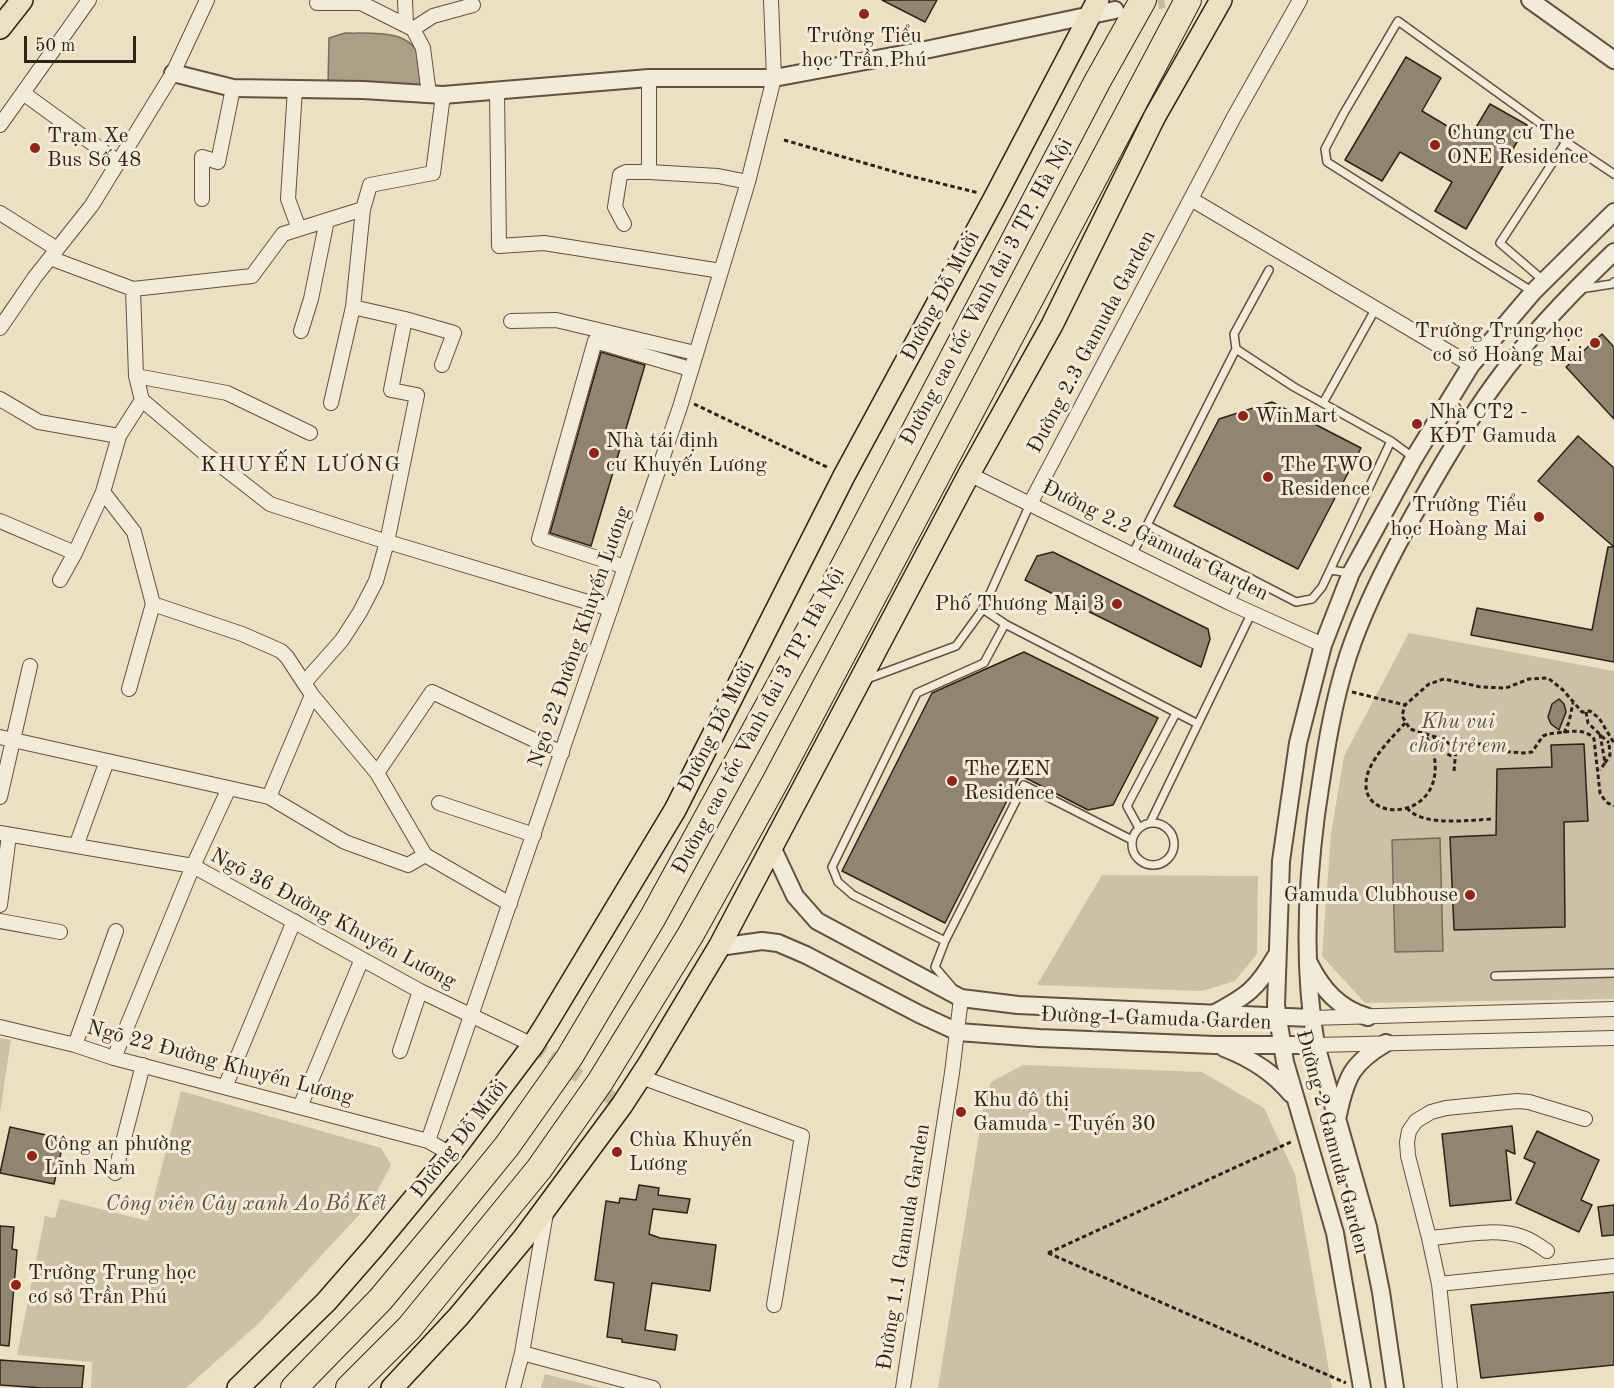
<!DOCTYPE html>
<html>
<head>
<meta charset="utf-8">
<style>
	body { margin:0 }
	#map { position:relative; width:1614px; height:1388px; overflow:hidden; background:#ece0c3; font-family:"Old Standard TT",serif }
	canvas { display:block }
	.scale { position:absolute; left:24px; top:36px; width:112px; height:27px; box-sizing:border-box; border:3px solid #2e2216; border-top:0; padding-left:8px; font-size:18px; line-height:21px; white-space:nowrap; color:#2e2216; -webkit-text-stroke:4px #f3ebd8; paint-order:stroke }
</style>
</head>
<body>
<div id="map">
<canvas width="1614" height="1388"></canvas>
<div class="scale">50 m</div>
</div>
<script>
const context = document.querySelector('canvas').getContext('2d');
context.lineJoin = 'round';
function fill(path, color) {
  context.fillStyle = color;
  context.fill(path, 'evenodd');
}
function stroke(path, color, width, dash) {
  context.strokeStyle = color;
  context.lineWidth = width;
  context.lineCap = dash ? 'butt' : 'round';
  context.setLineDash(dash || []);
  context.stroke(path);
}
function drawText(font, color, halo, rows, align = 'center') {
  context.font = font + ' "Old Standard TT",serif';
  context.lineWidth = 6;
  context.setLineDash([]);
  context.textBaseline = 'middle';
  context.strokeStyle = halo;
  context.fillStyle = color;
  for (const [text, x, y, turn = 0] of rows) {
    context.save();
    context.translate(x, y);
    context.rotate((+turn || 0) * Math.PI / 180);
    context.textAlign = isNaN(turn) ? turn : align;
    if (halo) context.strokeText(text, 0, 0);
    context.fillText(text, 0, 0);
    context.restore();
  }
}
fill(new Path2D(`
	M1409 633 1614 671V999L1365 1003 1322 956 1331 834 1344 756Z
	M1102 875 1258 876 1257 954 1235 981 1202 991 1037 985Z
	M0 1038 11 1040 0 1112Z
	M1023 1065 1202 1072 1264 1108 1295 1174 1332 1388H938L984 1104 991 1082Z
	M181 1091 381 1148 391 1165 372 1201 258 1324 186 1388H91L92 1362 17 1355 45 1216 55 1218 60 1199 148 1221Z
	M545 1374 600 1388H541Z`), '#ccc0a6');
const water = new Path2D(`
	M345 33C371 34 410 28 420 58 423 66 422 77 422 86H328L329 38Z
	M1440 838 1443 951 1395 952 1392 840Z`);
fill(water, '#ab9f88');
stroke(water, '#796d5a', 1.5);
const building = new Path2D(`
	M882 0H937L925 22Z
	M1406 57 1441 78 1422 111 1469 139 1490 104 1527 125 1466 229 1435 211 1452 182 1400 152 1382 181 1345 160Z
	M1602 334 1614 347V419L1566 367Z
	M601 352 645 365 591 546 550 533Z
	M1272 402 1361 448 1298 569 1174 506 1219 419Z
	M1578 436 1614 468V547L1538 481Z
	M1608 547H1614V662L1471 635 1477 608 1592 630Z
	M1053 552 1208 629 1210 639 1201 667 1025 580 1037 556Z
	M1024 652 1158 718 1113 805 1088 810 1020 775 945 923 842 871 932 693Z
	M1559 699 1564 704 1566 712 1559 730 1551 724 1548 717 1552 704Z
	M1584 744 1588 821 1564 822 1565 927 1454 930 1450 837 1496 835 1497 769 1552 767 1551 745Z
	M1512 1126 1515 1154 1506 1150 1511 1200 1450 1206 1442 1134Z
	M10 1127 64 1139 54 1184 0 1173Z
	M1537 1131 1599 1160 1581 1200 1592 1205 1579 1232 1516 1203 1535 1163 1524 1158Z
	M639 1185 659 1188 658 1195 690 1199 687 1213 653 1209 649 1234 660 1238 716 1245 710 1291 652 1283 645 1330 677 1335 675 1350 622 1342V1339L607 1337 614 1283 595 1280 606 1201 619 1203 620 1198 636 1200Z
	M1614 1205V1235L1602 1236 1598 1207Z
	M0 1226 14 1227 12 1249 17 1250 9 1346 0 1345Z
	M1614 1292V1365L1481 1378 1471 1305Z
	M0 1360 84 1366 82 1388H42L0 1385Z`);
fill(building, '#918570');
stroke(building, '#2e2216', 1.5);
stroke(new Path2D(`
	M533 1045 622 1105`), '#c6baa0', 14, [14, 7]);
stroke(new Path2D(`
	M1134 6 1164 0`), '#c6baa0', 16, [16, 8]);
const service = new Path2D(`
	M1269 270 1234 334 1236 349 1294 387 1391 441 1414 458
	M1544 281 1500 243 1566 142 1614 174
	M1580 289 1612 284 1614 282
	M1533 292 1327 162 1325 149 1344 113 1398 21 1566 142
	M1323 403 1376 308
	M1147 525 1296 602 1312 599 1322 587 1391 441
	M1132 555 1236 349
	M1330 570 1351 573
	M1230 603 1243 575
	M1005 624 983 609 1030 504
	M867 679 956 646 983 609
	M1132 844a21 21 0 1 1 42 0a21 21 0 1 1-42 0Z
	M1150 823 1252 612
	M1139 828 1127 806 1176 713
	M945 941 853 895 838 882 832 867 917 693 984 663 1005 624 1198 724
	M1495 976 1614 973
	M952 987 935 967 945 941 1024 785 1132 840`);
const minor = new Path2D(`
	M405 0 406 25
	M317 3H361L413 29 423 48 429 94
	M413 29 433 16 473 5
	M295 89 288 199 299 229
	M497 92 499 246 544 243 721 271
	M23 93 118 162
	M0 125 89 0
	M649 172 718 176 748 182
	M202 199V157L218 162 233 88
	M1191 199 1471 365
	M0 213 57 249
	M624 224 615 207 620 175 626 172H649V78
	M50 258 133 289 252 276 283 234 363 209
	M133 289 136 376 142 400 201 450 270 504 378 539 611 609
	M405 319 454 333 442 365
	M511 321 556 320 695 353
	M0 328 35 277 92 205 173 73 207 0
	M301 331 311 299 327 220
	M136 376 227 393 310 433
	M0 399 39 422 119 436 103 492 75 553 60 580
	M331 403 353 307 363 209 370 185 433 173 443 95
	M119 436 142 400
	M969 474 1230 603 1323 645
	M103 492 134 532 153 604 242 634 281 651 287 657 312 695 377 773 425 855 510 904
	M1030 504 1234 117 1300 0
	M0 521 75 553
	M625 567 539 539 595 341 690 369
	M304 683 342 640 360 612 376 581 387 542 417 395 391 390 405 319 353 307
	M129 689 153 604
	M0 737 269 797 345 842 408 865 425 855
	M377 773 432 692 562 753
	M0 797 30 666
	M269 797 312 695
	M439 803 534 835
	M0 833 193 866 420 991 533 1045
	M76 846 107 761
	M0 905 9 835
	M0 921 60 932
	M1311 1018 1614 1009
	M0 1027 75 1045 114 1058 428 1141 451 1154
	M75 1045 116 931
	M1316 1045 1614 1038
	M400 1051 420 991
	M114 1058 193 866 229 788
	M641 1077 802 1136 774 1305
	M225 1087 294 921
	M300 1107 362 959
	M428 1141 680 407 748 182 774 78 771 0
	M115 1173 143 1065
	M1429 1238C1459 1236 1494 1227 1523 1237 1531 1240 1540 1246 1547 1251
	M1439 1284 1614 1266
	M522 1353 653 1388
	M513 1388 522 1353 546 1213
	M903 1388 952 1073 961 998
	M1450 1388 1439 1284 1429 1238 1408 1156 1407 1142 1409 1131 1416 1121 1431 1112 1446 1108 1517 1101 1529 1102 1585 1119`);
const tertiary = new Path2D(`
	M1530 0 1614 60
	M173 73 233 88 363 90 443 95 649 78H774L930 49 1115 10
	M772 847 795 896 817 921 961 998 1018 1005 1311 1018
	M719 947 762 941 778 943 806 955 919 1014 958 1032 1039 1038 1215 1045H1316
	M1309 963C1322 989 1339 1009 1368 1017
	M1213 1014C1247 996 1257 989 1276 956
	M1224 1048C1250 1058 1273 1072 1291 1094
	M1338 1115C1346 1077 1352 1063 1386 1043
	M1362 1388 1335 1233 1285 1062 1276 1005 1281 861 1298 743 1323 645 1351 573 1414 458 1471 365 1533 292 1614 212
	M1395 1388 1381 1292 1368 1227 1316 1045C1303 969 1306 892 1316 815 1324 762 1331 708 1348 656 1363 610 1385 567 1408 525 1435 476 1463 427 1496 382 1530 335 1572 292 1614 252`);
const primary = new Path2D(`
	M0 28 22 0
	M238 1388 326 1302 374 1247 451 1154 533 1045 548 1021 675 810 844 476 995 197 1098 0
	M392 1388 459 1316 523 1239 622 1105 650 1062 719 947 969 474 1052 325 1155 116 1221 0`);
const motorway = new Path2D(`
	M294 1388 380 1300 445 1222 507 1146 569 1058 653 917 830 593 1097 82 1143 0
	M349 1388 409 1328 539 1169 600 1082 691 934 774 784 1188 0`);
stroke(service, '#5e5241', 10);
stroke(minor, '#5e5241', 16);
stroke(tertiary, '#5e5241', 20);
stroke(primary, '#2e2216', 24);
stroke(motorway, '#2e2216', 28);
stroke(new Path2D(`
	M784 140 906 175 979 193
	M694 404 829 468
	M1352 692 1405 705
	M1586 712 1588 723 1609 743
	M1405 723C1392 738 1365 763 1366 785 1366 824 1446 819 1434 755 1432 748 1428 741 1425 734
	M1564 733 1569 722 1573 703
	M1600 734 1605 763 1600 770
	M1434 737C1438 749 1442 752 1454 757
	M1456 748 1442 739 1410 729 1402 716 1405 705 1429 684 1444 679 1481 687 1506 688 1529 679 1548 678 1563 690 1582 712 1590 711 1599 718 1614 743
	M1456 748 1471 744H1487L1500 751 1523 753 1532 752 1543 736 1548 734C1562 733 1585 726 1594 739L1600 793 1606 802 1614 806
	M1605 763 1610 755 1609 743
	M1454 771 1456 748
	M1407 808C1422 827 1470 820 1493 819
	M1048 1253 1346 1383
	M1048 1253 1293 1141`), '#2e2216', 3, [4.5, 3]);
stroke(service, '#f3ebd8', 7);
stroke(minor, '#f3ebd8', 14);
stroke(tertiary, '#f3ebd8', 16);
stroke(primary, '#ece0c3', 21);
stroke(motorway, '#ece0c3', 26);
for (const [x, y, r, color] of [
	[864,14,6,"#8f2418"],
	[1435,145,6,"#8f2418"],
	[35,148,6,"#8f2418"],
	[1595,343,6,"#8f2418"],
	[1243,416,6,"#8f2418"],
	[1417,424,6,"#8f2418"],
	[594,453,6,"#8f2418"],
	[1268,477,6,"#8f2418"],
	[1539,517,6,"#8f2418"],
	[1117,604,6,"#8f2418"],
	[952,781,6,"#8f2418"],
	[1470,895,6,"#8f2418"],
	[961,1112,6,"#8f2418"],
	[617,1152,6,"#8f2418"],
	[32,1156,6,"#8f2418"],
	[16,1285,6,"#8f2418"]
]) {
  const dot = new Path2D();
  dot.arc(x, y, r, 0, 2 * Math.PI);
  context.fillStyle = color;
  context.fill(dot);
  stroke(dot, '#f3ebd8', 2);
}
drawText('21px', '#2e2216', '#f3ebd8', [
	["Trường Tiểu",864,36,"center"],
	["học Trần Phú",864,60,"center"],
	["Chung cư The",1447,133],
	["ONE Residence",1447,157],
	["Trạm Xe",47,136],
	["Bus Số 48",47,160],
	["Trường Trung học",1583,331,"right"],
	["cơ sở Hoàng Mai",1583,355,"right"],
	["Nhà CT2 -",1429,412],
	["KĐT Gamuda",1429,436],
	["WinMart",1255,416],
	["Nhà tái định",606,441],
	["cư Khuyến Lương",606,465],
	["The TWO",1280,465],
	["Residence",1280,489],
	["Trường Tiểu",1527,505,"right"],
	["học Hoàng Mai",1527,529,"right"],
	["Phố Thương Mại 3",1105,604,"right"],
	["The ZEN",964,769],
	["Residence",964,793],
	["Gamuda Clubhouse",1458,895,"right"],
	["Khu đô thị",973,1100],
	["Gamuda - Tuyến 30",973,1124],
	["Chùa Khuyến",629,1140],
	["Lương",629,1164],
	["Công an phường",44,1144],
	["Lĩnh Nam",44,1168],
	["Trường Trung học",28,1273],
	["cơ sở Trần Phú",28,1297]
], 'left');
drawText('21px', '#2e2216', '#f3ebd8', [
	["Đường cao tốc Vành đai 3 TP. Hà Nội",987,292,-62],
	["Đường Đỗ Mười",941,296,-62],
	["Đường 2.3 Gamuda Garden",1092,342,-62],
	["Đường 2.2 Gamuda Garden",1155,541,26],
	["Ngõ 22 Đường Khuyến Lương",580,637,-71],
	["Đường cao tốc Vành đai 3 TP. Hà Nội",759,721,-62],
	["Đường Đỗ Mười",717,727,-63],
	["Ngõ 36 Đường Khuyến Lương",333,919,28],
	["Đường 1 Gamuda Garden",1156,1019,2],
	["Ngõ 22 Đường Khuyến Lương",220,1063,15],
	["Đường Đỗ Mười",460,1139,-52],
	["Đường 2 Gamuda Garden",1332,1142,75],
	["Đường 1.1 Gamuda Garden",904,1247,-81]
]);
drawText('italic 21px', '#5d5141', '#f3ebd8', [
	["Khu vui",1458,722],
	["chơi trẻ em",1458,746],
	["Công viên Cây xanh Ao Bồ Kết",246,1204]
]);
context.letterSpacing = '1.5px';
drawText('22px', '#2e2216', '#f3ebd8', [
	["KHUYẾN LƯƠNG",301,465]
]);
context.letterSpacing = '0px';
</script>
</body>
</html>
